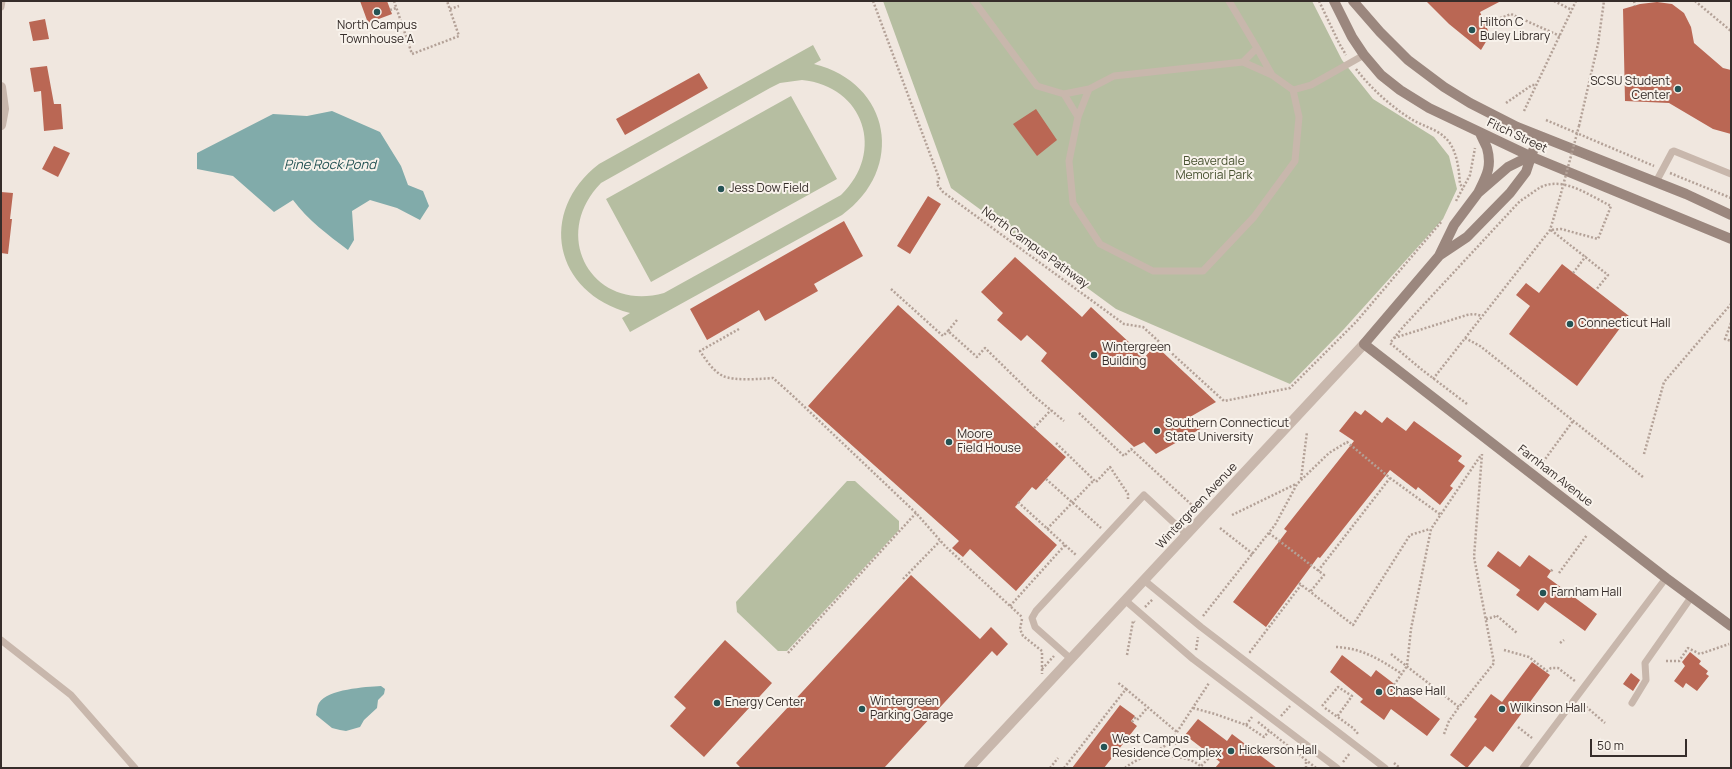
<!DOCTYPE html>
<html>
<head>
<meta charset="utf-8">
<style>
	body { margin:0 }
	#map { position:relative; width:1732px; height:769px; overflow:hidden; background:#f0e7df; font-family:Manrope,sans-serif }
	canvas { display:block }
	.frame { position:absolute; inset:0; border:2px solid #362d2a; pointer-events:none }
	.scale { position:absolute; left:1590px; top:739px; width:97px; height:18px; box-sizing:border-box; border:2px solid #362d2a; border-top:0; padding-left:5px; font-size:12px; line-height:14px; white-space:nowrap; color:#362d2a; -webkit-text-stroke:3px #f8f2eb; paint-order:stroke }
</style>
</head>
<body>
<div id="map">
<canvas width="1732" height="769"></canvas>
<div class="frame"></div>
<div class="scale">50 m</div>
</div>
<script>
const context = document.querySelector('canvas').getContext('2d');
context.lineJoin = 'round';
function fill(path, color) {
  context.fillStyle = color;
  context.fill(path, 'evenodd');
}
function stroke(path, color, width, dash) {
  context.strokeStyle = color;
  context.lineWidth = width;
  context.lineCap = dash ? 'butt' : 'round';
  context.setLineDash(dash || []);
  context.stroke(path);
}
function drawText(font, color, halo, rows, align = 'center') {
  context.font = font + ' Manrope,sans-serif';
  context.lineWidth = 4;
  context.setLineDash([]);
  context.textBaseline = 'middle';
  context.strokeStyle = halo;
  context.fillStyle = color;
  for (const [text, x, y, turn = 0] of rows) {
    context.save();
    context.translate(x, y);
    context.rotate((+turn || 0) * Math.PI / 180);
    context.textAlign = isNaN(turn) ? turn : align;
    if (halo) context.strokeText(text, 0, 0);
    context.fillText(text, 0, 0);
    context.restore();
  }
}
fill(new Path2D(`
	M883 1H1312L1342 60 1373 99 1434 137 1449 156 1457 189 1443 219 1344 329 1290 384 1116 309 951 188Z
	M813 45 821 60 814 64C891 83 906 169 842 215L630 332 622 318 630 313C554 293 537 212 599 164ZM802 80C864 86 886 152 841 195L664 293C593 313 549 236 601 183L770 88 780 83Z
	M791 96 837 179 651 282 606 199Z
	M847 481H855L899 521V530L787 651H778L737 612 736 602Z`), '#b6bea1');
fill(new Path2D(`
	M332 111 380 132 401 166 408 185 423 191 429 206 420 220 397 208 370 200 352 211 354 240 348 250C328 235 308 220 293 200L274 212 233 176 197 169V153L273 114 307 116Z
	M381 686 385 689 384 694 378 700 377 708 364 720 360 727 346 731 340 730 332 728 316 715C317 711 317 706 319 703 328 689 365 687 381 686Z`), '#81abaa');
fill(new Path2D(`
	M360 1H387L392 14 368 23Z
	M1426 1H1501L1480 12 1490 35 1481 50 1449 24Z
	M1657 2 1672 4 1684 13 1691 27 1694 43 1723 68 1731 70V134L1713 129 1669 103 1625 101 1623 9 1640 4Z
	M45 19 49 39 33 41 29 22Z
	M47 66 54 104H61L63 129 44 131 41 91 34 92 30 68Z
	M699 73 708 88 625 135 616 119Z
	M1036 109 1057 140 1037 156 1013 124Z
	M54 146 70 153 58 177 42 169Z
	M1 192 13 193 10 219H12L8 254 1 253Z
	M928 196 941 204 910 254 897 246Z
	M844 221 863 256 814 284 818 291 765 321 759 310 707 340 690 309Z
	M1015 257 1082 317 1091 307 1145 357 1155 345 1216 402 1190 417 1202 428 1156 454 1144 442 1134 447 1041 361 1047 353 1027 335 1021 341 997 320 1003 313 981 292Z
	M1562 264 1629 316 1577 386 1509 334 1530 306 1516 295 1526 283 1539 293Z
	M898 305 1066 457 1036 490 1032 487 1015 507 1057 545 1016 591 970 549 963 557 952 548 959 541 808 406Z
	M1365 410 1382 423 1387 417 1406 431 1414 421 1462 456 1458 461 1465 466 1450 486 1453 488 1440 505 1418 487 1416 490 1390 470 1320 558 1318 557 1266 627 1233 602 1287 531 1284 529 1354 441 1339 431 1355 411 1361 415Z
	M1498 551 1520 567 1529 555 1551 571 1547 577 1597 614 1585 631 1545 602 1538 611 1516 595 1520 590 1487 566Z
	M911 575 980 639 991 627 1008 644 997 656 992 651 884 768H741L736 763Z
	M725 640 772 683 704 757 670 726 686 708 674 697Z
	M1690 652 1701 661 1699 664 1708 671 1706 674 1709 676 1697 691 1686 683 1683 688 1674 681 1685 666 1682 662Z
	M1342 655 1371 677 1376 670 1440 719 1427 736 1391 709 1384 720 1360 702 1363 699 1330 672Z
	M1532 662 1550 675 1493 752 1485 746 1467 768 1450 755 1477 719 1474 717 1491 694 1502 702Z
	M1631 673 1640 680 1633 691 1623 684Z
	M1120 705 1135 716 1131 721 1137 726 1104 768H1072Z
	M1198 719 1227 741 1232 734 1277 768H1215L1220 762 1185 735Z`), '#ba6754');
stroke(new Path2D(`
	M394 1 412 54 459 36 447 1
	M873 1 939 178 937 184 943 192 1124 324 1143 327 1224 401 1290 388 1356 322 1442 221
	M1319 1 1339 43 1346 55
	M1554 1 1572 10
	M1634 1 1635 6
	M1695 1 1731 31
	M450 9 459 6
	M390 10 396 8
	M1485 24 1511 14 1560 36
	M1356 69C1370 87 1388 104 1408 117 1422 127 1442 129 1451 145 1458 157 1459 172 1460 184L1463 188
	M1506 103 1532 85H1536
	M1524 111 1576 1
	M1546 120 1654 166
	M1579 126 1598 44 1604 1
	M1670 173 1731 198
	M1456 201 1470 175 1475 148
	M1551 230 1608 275 1596 290
	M1573 273 1586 256
	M891 289 943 336 948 331
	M957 320 948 331 977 357 985 348 1034 396 1064 421
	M1731 323 1725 339 1731 341
	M739 329 700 351C706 360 713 371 723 376 734 381 761 379 773 378L792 395 916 513 945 546 1022 617
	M1394 338 1467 315 1474 314 1482 316
	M1465 338 1480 346 1499 361 1643 477
	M1433 379 1550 230 1560 197
	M1467 404 1421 369 1390 343 1403 327 1520 201C1527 197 1534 191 1541 187 1564 176 1590 196 1611 206L1598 239 1561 229 1550 230
	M1079 413 1124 456 1131 449 1193 506
	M1034 428 1051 410
	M1056 443 1096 482 1110 467 1128 494V499
	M1644 454 1664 382 1731 304
	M1543 462 1573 421
	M1046 479 1101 528
	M1301 479 1307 432
	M1018 502 1076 555
	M1232 515 1296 484
	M1220 528 1253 554
	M1047 529 1094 480
	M1269 533 1324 575 1310 592
	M1318 571 1390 478
	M1551 571 1553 569
	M1559 573 1587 535
	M903 579 940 541
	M1299 583 1353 625 1410 535 1430 529
	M1010 606 1065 545
	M1145 607 1153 599
	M1203 616 1275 525 1297 484 1329 453 1347 442 1390 478 1441 515
	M1022 619 1020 629 1023 636 1042 651V674
	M1486 619 1494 617 1496 615 1517 633
	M1560 643 1564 640
	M1336 647C1362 648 1381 660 1402 674
	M1196 650 1198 637
	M1504 650 1529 657 1547 671 1551 668H1558L1575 681
	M1251 652H1250L1301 585
	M788 653 916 513
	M1391 654 1459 707 1494 663 1474 557 1482 454
	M1127 655 1133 621 1135 622
	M1666 661H1679L1688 648 1700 654 1729 644
	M1042 669 1054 656
	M1394 685 1407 666 1411 629 1431 529 1481 455
	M1126 689 1177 732
	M1583 704 1605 723
	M1322 706 1338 687 1352 696 1337 717
	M1193 708 1215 714 1246 725 1252 717
	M1325 708 1353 728 1359 735
	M1281 716 1290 706
	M1132 722 1135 718 1137 720 1147 708
	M1258 722 1316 768
	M1246 725 1264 737 1269 731
	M1518 727 1532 738
	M1444 734 1449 721 1459 707
	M1174 739 1182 758
	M1144 757C1162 757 1189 753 1202 768
	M1188 759 1196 749 1208 759 1201 766
	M1306 762V768
	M1343 762 1350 753
	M1394 763 1400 768
	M1050 768 1058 758
	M1064 768 1126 689 1117 682
	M1125 768C1140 755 1169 751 1177 732L1209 683`), '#b3a197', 2.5, [2, 2]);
stroke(new Path2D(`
	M974 1 1037 86 1064 94 1089 89
	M1229 1 1257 48 1243 62
	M1 7 2 1
	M1257 48 1272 75
	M1243 62 1272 75 1293 90 1299 117 1295 161 1254 217 1203 271H1153L1100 244 1073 203 1069 161 1078 117 1089 89 1114 76Z
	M1293 90 1311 85 1364 55
	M1064 94 1078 117
	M1656 182 1672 152 1674 151 1731 174
	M1145 581 1201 627 1385 768
	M1126 601 1193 659 1337 768
	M1 640 71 695 135 768
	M1071 659 1035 627 1032 618 1036 611 1144 495 1187 535
	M1632 703 1646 680 1645 663 1692 596
	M1523 768 1666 578`), '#c8b7ac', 7);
stroke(new Path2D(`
	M1 87 4 109 1 125
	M969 768 1364 344`), '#c8b7ac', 10);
stroke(new Path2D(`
	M1334 1 1352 37 1364 55 1381 75 1400 90 1429 108 1530 156 1731 239
	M1353 1 1380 32 1408 60 1444 87 1470 103 1517 127 1686 194 1731 215
	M1530 156 1508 167 1478 193 1454 225 1439 256 1364 344 1666 578 1731 626
	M1479 191C1487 175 1492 166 1487 148 1485 143 1482 138 1480 133
	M1440 255 1467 237 1510 193 1526 172 1538 136`), '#9b877e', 10);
stroke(new Path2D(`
	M1560 197 1579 126`), '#b3a197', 2.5, [2, 2]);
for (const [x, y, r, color] of [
	[377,12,4,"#245354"],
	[1472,30,4,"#245354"],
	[1678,89,4,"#245354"],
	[721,189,4,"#245354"],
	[1570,324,4,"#245354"],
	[1094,355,4,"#245354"],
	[1157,431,4,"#245354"],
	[949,442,4,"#245354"],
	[1543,593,4,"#245354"],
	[1379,692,4,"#245354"],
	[717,703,4,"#245354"],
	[862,709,4,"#245354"],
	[1502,709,4,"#245354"],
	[1104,747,4,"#245354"],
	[1231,751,4,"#245354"]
]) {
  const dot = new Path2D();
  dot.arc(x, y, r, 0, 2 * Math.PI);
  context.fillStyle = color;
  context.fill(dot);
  stroke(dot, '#f8f2eb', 1.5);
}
drawText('12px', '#362d2a', '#f8f2eb', [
	["Hilton C",1480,23],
	["Buley Library",1480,37],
	["North Campus",377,26,"center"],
	["Townhouse A",377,40,"center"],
	["SCSU Student",1670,82,"right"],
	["Center",1670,96,"right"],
	["Jess Dow Field",729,189],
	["Connecticut Hall",1578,324],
	["Wintergreen",1102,348],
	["Building",1102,362],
	["Southern Connecticut",1165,424],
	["State University",1165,438],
	["Moore",957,435],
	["Field House",957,449],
	["Farnham Hall",1551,593],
	["Chase Hall",1387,692],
	["Wintergreen",870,702],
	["Parking Garage",870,716],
	["Energy Center",725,703],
	["Wilkinson Hall",1510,709],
	["West Campus",1112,740],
	["Residence Complex",1112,754],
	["Hickerson Hall",1239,751]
], 'left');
drawText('12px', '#362d2a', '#f8f2eb', [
	["Fitch Street",1517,136,25],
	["North Campus Pathway",1035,248,36],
	["Farnham Avenue",1555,476,38],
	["Wintergreen Avenue",1197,506,-47]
]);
drawText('12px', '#485231', '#f8f2eb', [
	["Beaverdale",1214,162],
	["Memorial Park",1214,176]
]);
drawText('italic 13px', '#245354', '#f8f2eb', [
	["Pine Rock Pond",330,165]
]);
</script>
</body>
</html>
